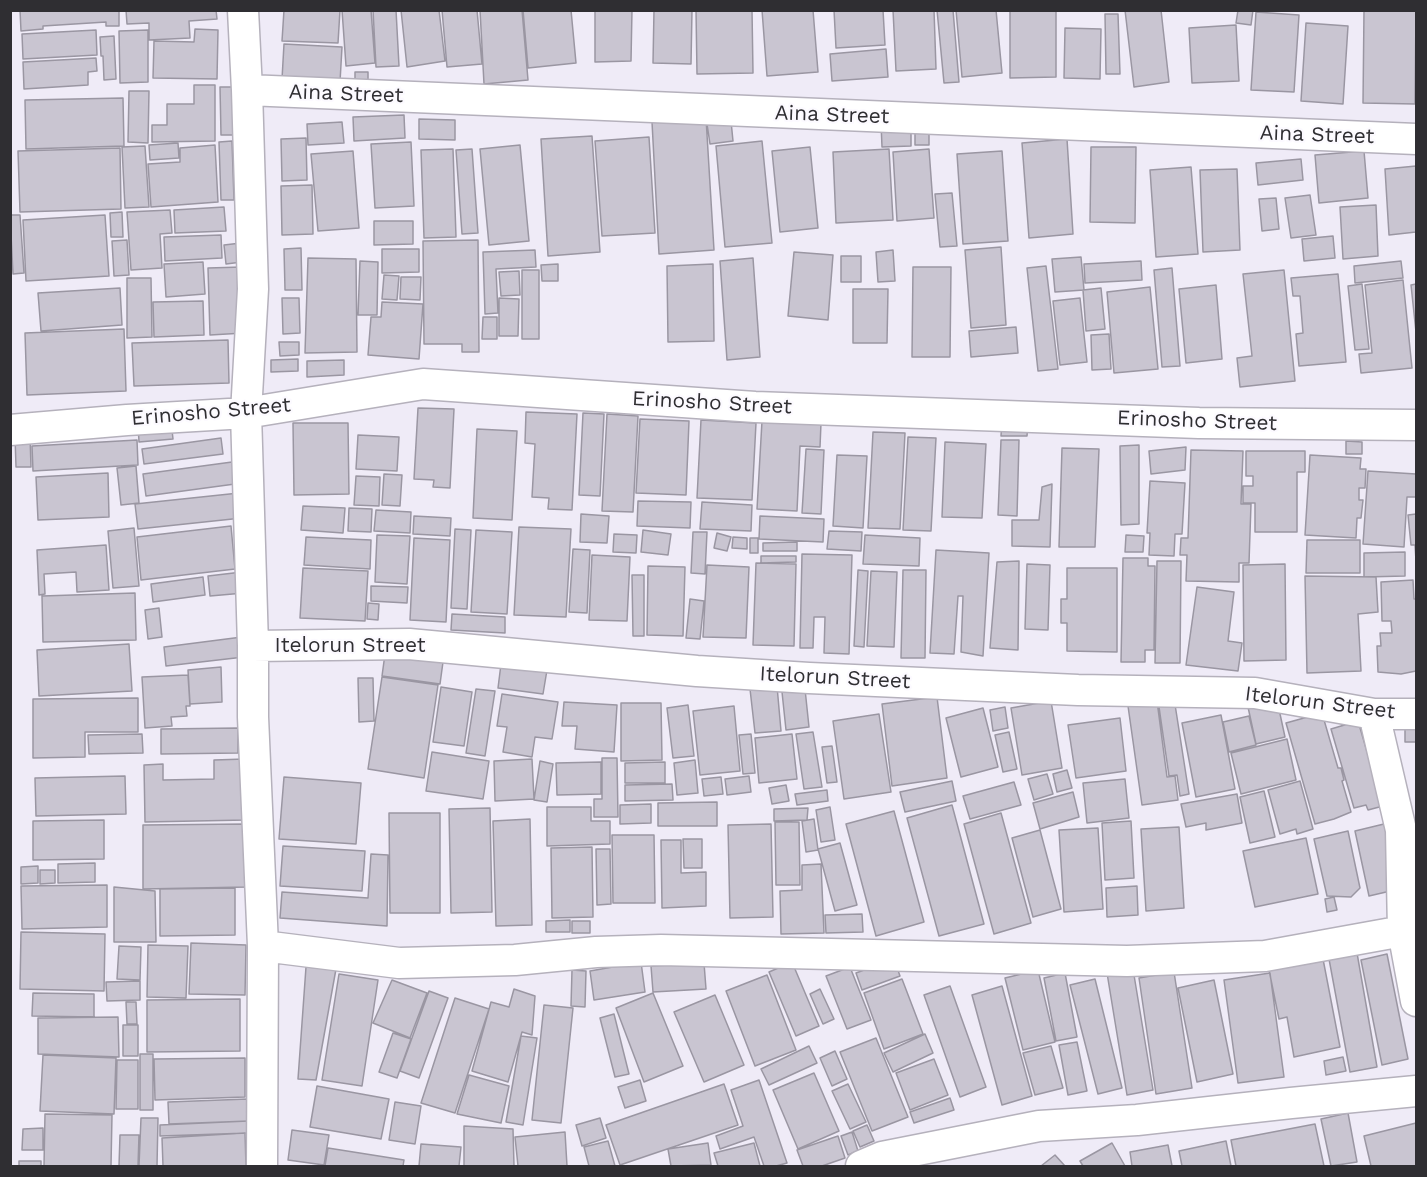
<!DOCTYPE html>
<html>
<head>
<meta charset="utf-8">
<style>
	body { margin:0 }
	#map { position:relative; width:1427px; height:1177px; overflow:hidden; background:#efebf7; font-family:"Work Sans",sans-serif }
	canvas { display:block }
	.frame { position:absolute; inset:0; border:12px solid #2f2e32; pointer-events:none }
</style>
</head>
<body>
<div id="map">
<canvas width="1427" height="1177"></canvas>
<div class="frame"></div>
</div>
<script>
const context = document.querySelector('canvas').getContext('2d');
context.lineJoin = 'round';
function fill(path, color) {
  context.fillStyle = color;
  context.fill(path, 'evenodd');
}
function stroke(path, color, width, dash) {
  context.strokeStyle = color;
  context.lineWidth = width;
  context.lineCap = dash ? 'butt' : 'round';
  context.setLineDash(dash || []);
  context.stroke(path);
}
function drawText(font, color, halo, rows, align = 'center') {
  context.font = font + ' "Work Sans",sans-serif';
  context.lineWidth = 4.5;
  context.setLineDash([]);
  context.textBaseline = 'middle';
  context.strokeStyle = halo;
  context.fillStyle = color;
  for (const [text, x, y, turn = 0] of rows) {
    context.save();
    context.translate(x, y);
    context.rotate((+turn || 0) * Math.PI / 180);
    context.textAlign = isNaN(turn) ? turn : align;
    if (halo) context.strokeText(text, 0, 0);
    context.fillText(text, 0, 0);
    context.restore();
  }
}
const building = new Path2D(`
	M20 10H119V26H106V22L43 26V29L21 31Z
	M126 10H216L217 19 189 21 190 38 149 40V23L127 24Z
	M284 10H340L338 43 282 41Z
	M342 10H371L375 63 346 66Z
	M373 10H396L399 66 376 67Z
	M401 10H439L445 61 407 67Z
	M442 10H477L482 64 447 67Z
	M480 10H522L528 80 484 84Z
	M523 10H571L576 63 528 68Z
	M595 10H632L631 61 595 62Z
	M654 10H692L691 64 653 63Z
	M696 10H752L753 73 697 74Z
	M762 10H813L818 72 767 76Z
	M834 10H883L885 45 836 48Z
	M893 10H934L936 69 896 71Z
	M937 10H953L959 82 944 83Z
	M956 10H996L1002 73 962 77Z
	M1010 10H1056V77L1010 78Z
	M1125 10H1161L1169 82 1134 87Z
	M1238 10H1253L1251 25 1236 23Z
	M1364 10H1416L1415 104 1363 103Z
	M1256 12 1299 15 1294 92 1251 90Z
	M1105 14H1118L1120 74H1106Z
	M1306 23 1348 26 1343 104 1301 101Z
	M1236 25 1239 81 1192 83 1189 28Z
	M1065 28 1101 29 1100 79 1064 78Z
	M195 29 218 30 217 79 153 78 154 41 194 42Z
	M96 30 97 55 23 59 22 34Z
	M148 30V82L120 83 119 31Z
	M114 36 116 79 104 80 103 56H101L100 37Z
	M284 44 342 47 340 82 282 79Z
	M886 49 888 77 832 81 830 54Z
	M96 58 97 71 88 72V85L24 89 23 62Z
	M355 72H368V88L355 89Z
	M194 85H215V141L152 142V125H167V104H194Z
	M220 87H234L235 135H221Z
	M129 91H149L148 143 128 142Z
	M123 98 124 146 26 149 25 100Z
	M404 115 405 138 354 141 353 117Z
	M706 118 714 250 659 254 652 122Z
	M419 119 455 120V140L419 139Z
	M731 121 733 141 710 144 707 124Z
	M342 122 344 143 308 145 307 124Z
	M911 122V146L882 147 881 123Z
	M915 125H929V145H915Z
	M592 136 600 252 548 256 541 139Z
	M649 137 655 233 602 236 595 141Z
	M306 138 307 180 282 181 281 139Z
	M1067 139 1073 234 1029 238 1022 143Z
	M232 141 234 200H221L219 142Z
	M762 141 772 243 725 247 716 146Z
	M411 142 414 206 375 208 371 144Z
	M178 143 179 158 150 160 149 145Z
	M215 145 218 202 151 207 148 164 180 162V148Z
	M520 145 529 241 489 245 480 149Z
	M145 146 149 207 125 208 122 147Z
	M810 147 818 228 780 232 772 151Z
	M1091 147H1136L1135 223 1090 222Z
	M120 148 121 209 20 212 18 151Z
	M453 149 456 237 424 238 421 150Z
	M472 149 478 233 462 234 456 150Z
	M889 149 893 220 836 223 833 152Z
	M929 149 934 218 897 221 893 152Z
	M353 151 359 228 318 231 311 154Z
	M1002 151 1008 241 963 244 957 154Z
	M1364 151 1368 198 1319 203 1315 155Z
	M1301 159 1303 180 1258 185 1256 163Z
	M1416 166V232L1389 235 1385 169Z
	M1191 167 1198 254 1156 257 1150 170Z
	M1237 169 1240 250 1203 252 1200 170Z
	M312 185 313 234 282 235 281 186Z
	M952 193 957 246 940 247 935 194Z
	M1310 195 1316 235 1291 238 1285 198Z
	M1276 198 1279 229 1262 231 1259 199Z
	M1376 205 1378 256 1343 259 1340 207Z
	M224 207 226 231 175 233 174 210Z
	M170 210 172 233 160 234 162 268 131 270 127 212Z
	M122 212 123 237H111L110 213Z
	M10 215H20L24 273 13 274Z
	M105 215 109 276 26 281 23 220Z
	M374 221H413V244L374 245Z
	M221 235 222 258 165 261 164 237Z
	M1333 236 1335 258 1304 261 1302 239Z
	M127 240 129 275 114 276 112 241Z
	M478 240 479 352H462V344H424L423 241Z
	M241 243 242 262 226 264 224 245Z
	M1001 247 1006 325 971 328 965 250Z
	M301 248 302 290H285L284 249Z
	M382 249H419V272L382 273Z
	M535 250 536 267 496 269 498 313 485 314 483 252Z
	M893 250 895 281 878 282 876 252Z
	M794 252 833 255 828 320 788 316Z
	M841 256H861V282H841Z
	M1081 257 1084 290 1055 292 1052 259Z
	M308 258 356 259 357 352 305 353Z
	M753 258 760 357 727 360 720 261Z
	M360 261 378 262 377 315H358Z
	M1141 261 1142 280 1085 283 1084 264Z
	M1401 261 1403 278 1355 283 1354 266Z
	M203 262 205 294 166 297 164 264Z
	M558 264V281H542L541 265Z
	M713 264 714 341 668 342 667 266Z
	M1046 266 1058 369 1038 371 1027 268Z
	M242 267 244 333 210 335 208 268Z
	M913 267H951L950 357H912Z
	M1172 268 1180 366 1162 367 1154 270Z
	M522 270H539V339H522Z
	M1284 270 1295 381 1240 387 1237 358 1252 356 1243 274Z
	M519 271 520 295 501 296 499 272Z
	M1338 274 1346 362 1299 366 1296 334 1303 333 1300 296H1293L1291 278Z
	M384 275 399 276 397 300 382 299Z
	M401 277H421L420 300 400 299Z
	M127 278H151L152 337 127 338Z
	M1403 280 1412 368 1361 373 1359 354 1372 353 1365 285Z
	M1362 284 1369 349 1355 350 1348 286Z
	M1416 284V332L1411 285Z
	M1216 285 1222 359 1186 363 1179 289Z
	M1150 287 1158 369 1114 373 1107 292Z
	M120 288 122 325 41 331 38 293Z
	M1101 288 1105 329 1086 331 1083 290Z
	M853 289H888L887 343H853Z
	M282 298H299L300 333 283 334Z
	M499 298 519 299 518 336H499Z
	M1080 298 1087 362 1060 365 1053 301Z
	M203 301 204 335 154 337 153 302Z
	M382 302 423 304 419 359 368 355 371 317H381Z
	M483 317H497V339H482Z
	M1016 327 1018 353 971 357 969 331Z
	M124 329 126 391 27 395 25 333Z
	M1109 334 1111 369 1092 370 1091 335Z
	M228 340 229 383 134 386 132 343Z
	M279 342H299V355L280 356Z
	M298 359V371L271 372V360Z
	M344 360V375L307 377V361Z
	M418 408 454 409 450 488 433 487 434 480 414 479Z
	M526 412 577 414 572 510 548 509 549 498 532 497 535 444 525 443Z
	M583 413 604 414 600 496 579 495Z
	M607 414 638 416 633 512 602 511Z
	M640 419 689 421 686 495 636 493Z
	M701 420 756 423 752 500 697 498Z
	M1002 420 1028 421 1027 436H1001Z
	M171 421 173 439 139 442 138 425Z
	M762 421 821 423 820 447 800 446 797 511 757 509Z
	M293 423H348L349 494 294 495Z
	M477 429 517 431 512 520 473 518Z
	M873 432 905 433 900 529 868 528Z
	M358 435 399 437 397 471 356 469Z
	M15 436H30L31 467H16Z
	M908 437 936 438 931 531 903 530Z
	M221 438 223 454 144 464 142 449Z
	M137 440 138 465 33 471 32 446Z
	M1001 440H1019L1017 516 998 515Z
	M1346 441 1362 442V454H1346Z
	M945 442 986 444 982 518 942 517Z
	M1139 445V524L1121 525 1120 446Z
	M1186 447 1185 470 1151 474 1149 451Z
	M1062 448 1099 449 1095 547H1059Z
	M806 449 824 450 821 514 802 513Z
	M1191 450 1243 451 1241 504H1251L1249 563H1239V582L1186 581 1187 555H1180L1181 538H1188Z
	M1246 451H1305V472H1297V532H1255V503H1243V486H1253V476H1246Z
	M837 455 867 456 863 528 833 526Z
	M1310 455 1361 458 1360 469H1366L1365 488H1359V500H1363L1361 518H1357L1356 538 1305 535Z
	M232 462 235 484 146 496 143 474Z
	M136 466 139 503 121 505 117 468Z
	M1368 471 1416 474V497H1407L1404 547 1363 544Z
	M108 473 109 517 38 520 36 477Z
	M384 474 402 475 400 506 382 505Z
	M356 476 380 477 379 506 354 505Z
	M1150 481 1185 483 1182 534H1175L1174 556 1149 555 1150 533H1147Z
	M1052 484 1050 547 1012 546V520H1039L1042 487Z
	M239 493 242 518 138 529 135 504Z
	M638 501 691 502 690 528 637 526Z
	M702 502 752 505 751 531 700 529Z
	M303 506 345 508 343 533 301 530Z
	M349 508 372 509 371 532 348 531Z
	M376 510 411 512 410 533 374 531Z
	M581 514 609 516 607 543 580 542Z
	M1416 514V561L1415 545H1411L1408 515Z
	M414 516 451 518 450 536 413 534Z
	M760 516 824 519 823 542 759 539Z
	M231 526 235 569 141 580 137 537Z
	M519 527 571 529 566 617 514 615Z
	M134 528 139 586 113 588 108 531Z
	M455 529 471 530 467 609 451 608Z
	M476 530 512 532 507 614 471 612Z
	M643 530 671 534 668 555 641 552Z
	M829 531 862 532 861 551 827 549Z
	M693 532H707L705 574 691 573Z
	M717 533 731 537 727 551 714 548Z
	M614 534 637 535 636 553 613 552Z
	M377 535 410 536 407 584 375 582Z
	M865 535 920 538 919 566 863 564Z
	M1126 535 1144 536 1143 552H1125Z
	M306 537 371 540 370 569 304 565Z
	M733 537 747 538V549L732 548Z
	M414 538 450 540 446 622 410 620Z
	M750 538H758V553H750Z
	M1307 540H1360V573H1306Z
	M797 542V551H763V543Z
	M106 545 109 590 77 592 76 572 44 574 45 594 39 595 37 550Z
	M573 549 590 550 587 613 569 612Z
	M936 550 989 553 983 656 961 652 963 596H958L954 654 930 653Z
	M1405 552V576L1364 577V553Z
	M802 554 852 555 849 654 824 653 825 617H814L813 648H800Z
	M592 555 630 557 627 621 589 620Z
	M761 556H796V562L761 563Z
	M1123 558H1148V566H1155L1154 650H1145V662H1121Z
	M1019 561 1018 650 990 648 997 562Z
	M1157 561H1181L1180 663H1155Z
	M756 563 796 564 794 646 753 645Z
	M1027 564 1050 565 1048 630 1025 629Z
	M1285 564 1286 660 1244 661 1243 565Z
	M707 565 749 567 746 638 703 637Z
	M648 566 685 567 683 636 647 635Z
	M303 568 368 571 365 621 300 618Z
	M1067 568H1117V652L1067 651V623H1061V599H1067Z
	M858 570 868 571 864 647 854 646Z
	M903 570H926L925 658H901Z
	M871 571 897 572 894 647 867 646Z
	M242 572 244 593 210 596 208 576Z
	M632 575H644V636H633Z
	M1305 576 1376 577 1378 612 1358 614 1361 671 1307 673Z
	M203 577 205 595 153 602 151 584Z
	M1413 580 1414 599H1416V671L1401 674 1378 672 1377 646H1381L1380 633H1392L1391 621H1382L1381 582Z
	M371 586 408 587 407 603 371 601Z
	M1197 587 1234 592 1228 641 1242 643 1238 671 1186 665Z
	M135 593 136 640 43 642 42 596Z
	M690 599 704 601 700 639 686 638Z
	M368 603 379 604 378 620 367 619Z
	M159 608 162 637 148 639 145 610Z
	M452 614 505 617V633L451 630Z
	M242 637 244 657 166 666 164 647Z
	M129 644 132 691 39 696 37 650Z
	M385 654 443 662 440 684 382 676Z
	M501 664 547 670 543 694 498 688Z
	M221 667 222 702 190 704 188 670Z
	M188 675 190 706H186L187 716 171 717 172 726 145 728 142 677Z
	M382 677 438 685 424 778 368 769Z
	M358 678H373L374 721 359 722Z
	M777 686 781 731 755 733 750 689Z
	M441 687 472 692 464 746 433 742Z
	M476 689 495 691 485 756 466 753Z
	M805 689 809 727 786 730 782 692Z
	M502 694 558 702 552 739 535 737 532 757 503 752 507 727 497 726Z
	M937 697 947 778 892 786 882 704Z
	M138 698V732H85V757L33 758V699Z
	M1174 698 1189 794 1180 796 1177 775 1169 776 1158 700Z
	M1277 700 1285 737 1256 744 1248 707Z
	M1051 701 1062 768 1022 775 1011 708Z
	M1157 701 1167 777 1175 776 1178 800 1142 805 1128 706Z
	M564 702 617 705 614 752 575 749 577 726H562Z
	M621 703H661L662 760 621 761Z
	M688 705 694 756 673 758 667 708Z
	M734 706 740 771 700 775 693 711Z
	M1005 707 1008 728 993 731 990 710Z
	M983 708 998 767 961 777 946 718Z
	M1322 713 1338 768H1341L1344 780 1342 781 1351 812 1334 819 1315 824 1286 723Z
	M879 714 891 792 844 799 833 721Z
	M1221 715 1235 789 1196 797 1182 723Z
	M1249 716 1256 745 1229 752 1223 722Z
	M1120 718 1126 771 1076 778 1068 725Z
	M1405 719H1416V742H1405Z
	M1358 721 1383 806 1368 810 1366 805 1354 808 1331 729Z
	M238 728V753L161 754V729Z
	M813 732 822 787 804 789 796 734Z
	M1009 732 1017 769 1003 772 995 735Z
	M142 734 143 753 89 754 88 735Z
	M751 734 755 773 743 774 739 735Z
	M792 734 797 779 759 783 755 738Z
	M1287 739 1296 780 1241 794 1231 753Z
	M832 746 837 782 827 783 822 747Z
	M432 752 489 761 483 799 426 791Z
	M602 758H617L618 817H594V799H602Z
	M245 759 246 820 145 822 144 765 163 764V780L214 779V760Z
	M532 759 534 799 495 801 494 761Z
	M695 760 698 793 677 795 674 763Z
	M540 761 553 764 547 802 534 800Z
	M601 762V794L557 795 556 763Z
	M665 762V783H625V763Z
	M1067 770 1072 788 1057 792 1053 774Z
	M1047 774 1053 794 1034 800 1028 779Z
	M125 776 126 814 36 816 35 778Z
	M749 776 751 792 727 795 725 779Z
	M284 777 361 783 356 844 279 839Z
	M721 777 723 794 704 796 702 779Z
	M1125 779 1129 818 1087 823 1083 783Z
	M952 781 956 801 905 812 900 792Z
	M1300 781 1313 829 1297 834 1296 829 1280 834 1268 790Z
	M1014 782 1021 805 970 819 963 796Z
	M672 784 673 800 625 801V785Z
	M786 785 789 801 772 804 769 788Z
	M827 790 828 801 797 805 795 794Z
	M1264 791 1275 837 1250 843 1240 797Z
	M1073 792 1079 817 1040 829 1033 803Z
	M1237 794 1242 823 1206 830V823L1186 827 1181 804Z
	M717 802V826H658V803Z
	M651 804V823L620 824V805Z
	M952 805 984 924 939 936 907 818Z
	M547 807H591V821H610V844L547 846Z
	M830 807 835 840 821 842 816 810Z
	M490 808 492 912 451 913 449 809Z
	M808 808 807 820 774 821V809Z
	M894 811 924 922 876 936 846 824Z
	M389 813H440V913H390Z
	M1001 813 1031 923 994 934 964 824Z
	M530 819 532 925 496 926 493 821Z
	M814 819 818 850 806 852 802 821Z
	M104 820V859L33 860V821Z
	M1131 821 1134 878 1105 880 1102 823Z
	M775 822H799L800 885H776Z
	M246 824 247 887 143 889V825Z
	M771 824 773 917 730 918 728 825Z
	M1384 824 1399 889 1369 896 1355 831Z
	M1179 827 1184 908 1146 911 1141 829Z
	M1098 828 1103 909 1064 912 1059 830Z
	M1040 830 1061 909 1033 917 1012 838Z
	M1348 831 1360 888 1351 897 1327 896 1314 839Z
	M612 835H654L655 903H613Z
	M1306 838 1318 894 1255 907 1243 851Z
	M683 839H702V868H684Z
	M661 840H681V873L706 872V906L662 908Z
	M840 843 857 905 835 911 818 849Z
	M283 846 365 851 362 891 280 886Z
	M592 847 593 917 552 918 551 848Z
	M596 849H610L611 904 597 905Z
	M371 854 388 855 387 926 280 918 282 892 368 898Z
	M95 863V882L58 883V864Z
	M821 864 824 933 781 934 780 891 802 890V865Z
	M38 866V883L21 884V867Z
	M40 870H55V883L40 884Z
	M107 885V927L22 929 21 886Z
	M1137 886 1138 915 1107 917 1106 888Z
	M114 887 155 891 156 942H114Z
	M235 888V935L160 936V889Z
	M1334 897 1337 910 1327 912 1325 899Z
	M862 914 863 932 826 933 825 915Z
	M570 920V932H546V921Z
	M572 921H590V933H572Z
	M21 932 105 934 104 991 20 989Z
	M191 943 246 945 245 995 189 994Z
	M148 945 188 946 186 998 147 997Z
	M119 946 141 947 140 980 117 979Z
	M1357 953 1377 1067 1350 1072 1329 959Z
	M1387 954 1408 1059 1382 1065 1361 960Z
	M894 959 900 976 862 990 856 973Z
	M1323 959 1340 1047 1294 1057 1287 1017 1279 1019 1269 970Z
	M641 962 645 992 594 1000 590 971Z
	M792 962 819 1026 796 1036 769 972Z
	M704 963 706 989 653 992 651 966Z
	M306 967 336 969 316 1080 298 1079Z
	M850 967 871 1020 847 1029 826 976Z
	M1133 969 1153 1090 1127 1095 1107 973Z
	M572 970 586 971 585 1007 571 1006Z
	M1038 970 1055 1042 1023 1050 1005 978Z
	M1174 972 1192 1088 1156 1094 1139 978Z
	M1065 973 1077 1037 1056 1041 1044 978Z
	M1270 973 1284 1077 1238 1083 1224 980Z
	M339 974 378 980 362 1086 322 1080Z
	M767 975 796 1050 755 1066 726 991Z
	M902 979 923 1034 884 1049 864 993Z
	M1095 979 1122 1088 1098 1094 1070 985Z
	M392 980 427 993 410 1038 373 1023Z
	M1214 980 1233 1074 1197 1082 1178 988Z
	M140 981V1000L107 1001 106 982Z
	M950 986 986 1087 960 1097 924 995Z
	M1002 986 1032 1096 1002 1105 972 995Z
	M514 989 535 996 532 1035 522 1032 508 1082 472 1071 491 1002 509 1007Z
	M820 989 834 1019 823 1024 810 994Z
	M429 991 448 998 419 1078 400 1071Z
	M33 993 94 994V1017L32 1016Z
	M653 993 683 1066 644 1082 616 1008Z
	M715 995 744 1065 704 1082 674 1012Z
	M455 998 489 1009 455 1113 421 1103Z
	M240 999V1051L147 1052V1000Z
	M126 1002H136L137 1024H127Z
	M544 1005 573 1008 561 1123 532 1120Z
	M614 1014 629 1074 615 1077 600 1018Z
	M118 1017 119 1057 38 1054V1018Z
	M123 1025H138V1056H123Z
	M393 1033 411 1039 397 1078 379 1072Z
	M925 1034 933 1053 893 1072 884 1053Z
	M521 1036 537 1038 523 1125 506 1122Z
	M876 1038 908 1117 872 1131 840 1052Z
	M1077 1042 1087 1091 1068 1095 1059 1045Z
	M809 1046 817 1063 769 1085 761 1069Z
	M1051 1046 1063 1088 1035 1095 1023 1053Z
	M835 1051 847 1079 832 1086 820 1058Z
	M140 1054H153V1110H140Z
	M43 1055 116 1058 114 1114 40 1111Z
	M1343 1057 1346 1071 1326 1075 1324 1061Z
	M245 1058V1097L155 1100 154 1059Z
	M934 1059 948 1095 910 1110 896 1073Z
	M117 1060H138V1109H116Z
	M814 1073 839 1131 798 1149 773 1090Z
	M469 1075 509 1086 501 1123 457 1114Z
	M640 1080 646 1101 625 1108 618 1087Z
	M759 1080 787 1163 776 1166H764L754 1137 720 1149 716 1136 743 1126 731 1090Z
	M724 1084 738 1125 620 1165 606 1125Z
	M848 1084 866 1122 850 1129 832 1091Z
	M317 1086 389 1099 381 1139 310 1127Z
	M950 1098 954 1110 914 1123 910 1112Z
	M248 1099 249 1121 169 1124 168 1102Z
	M395 1102 421 1106 415 1144 389 1140Z
	M1348 1113 1357 1162 1331 1166 1321 1119Z
	M45 1114 112 1115 111 1166H44Z
	M141 1118H158L157 1166H139Z
	M600 1118 606 1138 582 1146 576 1125Z
	M248 1121 249 1133 160 1136V1125Z
	M1416 1123V1166H1371L1364 1136Z
	M1315 1124 1324 1166H1236L1231 1140Z
	M867 1125 874 1141 860 1147 853 1131Z
	M464 1126 513 1129 514 1166H464Z
	M43 1128V1150H22L23 1129Z
	M292 1130 329 1135 324 1165 288 1160Z
	M565 1132 567 1166H518L515 1137Z
	M852 1132 858 1151 848 1155 841 1136Z
	M245 1133 246 1166H163L162 1138Z
	M120 1135H139L138 1166H119Z
	M838 1136 845 1158 822 1166H803L797 1150Z
	M608 1141 615 1166H589L584 1147Z
	M1226 1141 1231 1166H1182L1179 1151Z
	M708 1143 711 1165 671 1166 668 1149Z
	M754 1143 760 1166H718L714 1153Z
	M1112 1143 1125 1166H1083L1080 1161Z
	M421 1144 461 1147 459 1166H419Z
	M1168 1145 1172 1166H1132L1130 1152Z
	M328 1148 404 1160 403 1166H325Z
	M1055 1155 1065 1166H1041Z
	M19 1161H41V1166H19Z`);
fill(building, '#c9c5d1');
stroke(building, '#9a96a2', 1.5);
const minor = new Path2D(`
	M243 10 247 90 253 289 246 413 253 646V717L263 946 262 1166
	M247 90 1416 139
	M10 430 127 420 246 413 423 384 755 407 1199 423 1416 425
	M253 646 409 644 697 671 809 678 1078 690 1255 693 1374 714H1416
	M1374 714 1401 830 1403 931 1416 1001
	M263 946 399 963 515 960 596 952 661 950 1127 961 1265 956 1403 931 1416 930
	M861 1166 882 1157 1039 1126 1137 1120 1291 1103 1416 1091`);
stroke(minor, '#b5b1bc', 33);
stroke(minor, '#fff', 30);
drawText('21px', '#2f2e32', '#fcfaff', [
	["Aina Street",346,94,2],
	["Aina Street",832,115,2],
	["Aina Street",1317,135,2],
	["Erinosho Street",712,403,3],
	["Erinosho Street",211,412,-5],
	["Erinosho Street",1197,421,2],
	["Itelorun Street",350,646],
	["Itelorun Street",835,678,3],
	["Itelorun Street",1320,703,7]
]);
</script>
</body>
</html>
